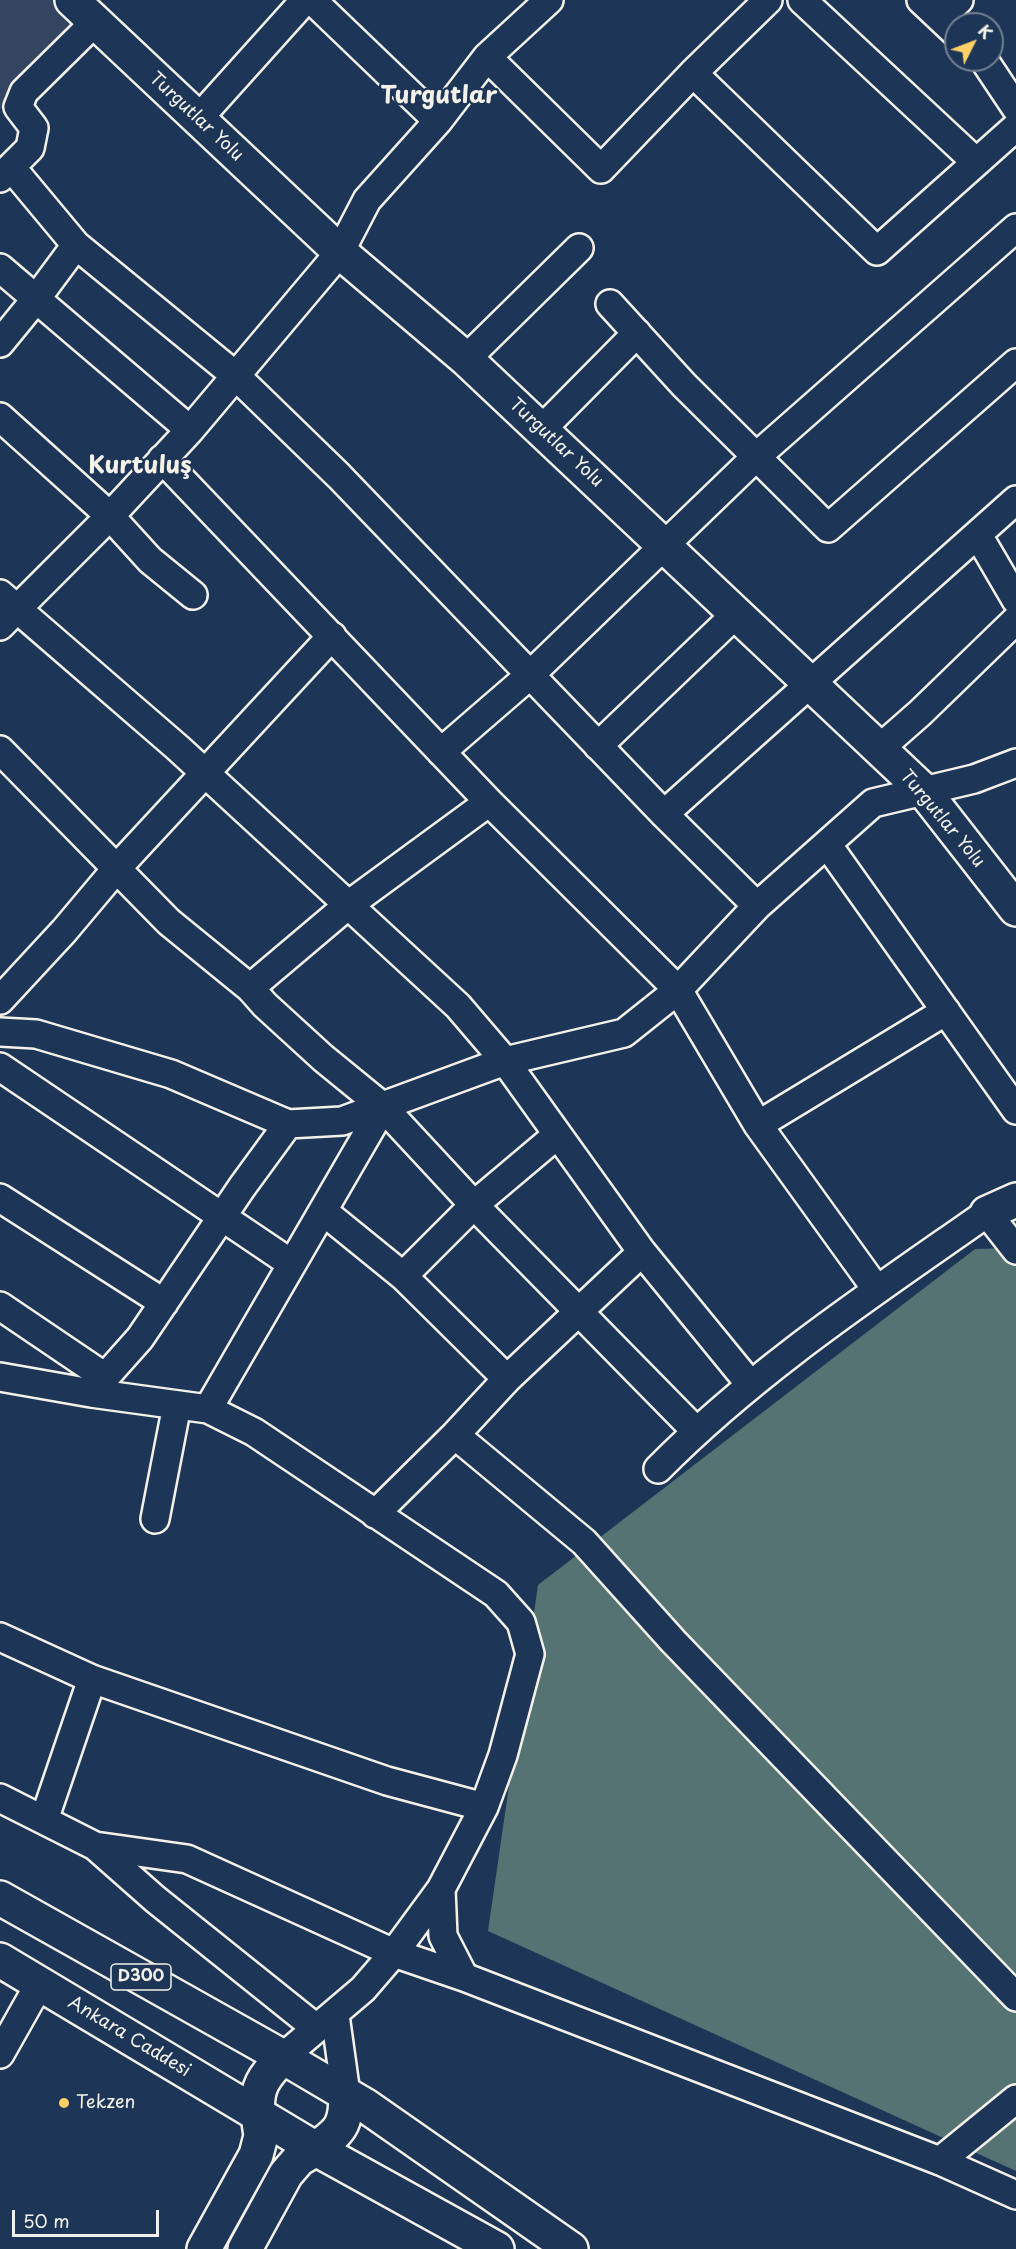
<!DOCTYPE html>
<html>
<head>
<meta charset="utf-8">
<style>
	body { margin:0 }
	#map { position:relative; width:1016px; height:2249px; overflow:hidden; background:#1d3557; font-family:"Playpen Sans",sans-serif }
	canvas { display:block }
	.north { position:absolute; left:944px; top:12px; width:60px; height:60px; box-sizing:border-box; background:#1d3557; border:2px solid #738091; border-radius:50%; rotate:48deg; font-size:16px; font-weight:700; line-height:24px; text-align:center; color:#f4f1e8 }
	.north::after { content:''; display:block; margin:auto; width:21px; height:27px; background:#ffd166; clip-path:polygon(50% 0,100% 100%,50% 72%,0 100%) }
	.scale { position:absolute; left:12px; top:2210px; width:147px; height:27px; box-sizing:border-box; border:3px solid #f4f1e8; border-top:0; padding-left:8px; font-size:18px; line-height:21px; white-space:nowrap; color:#f4f1e8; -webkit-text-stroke:4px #1d3557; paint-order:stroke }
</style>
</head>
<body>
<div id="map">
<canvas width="1016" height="2249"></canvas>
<div class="north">K</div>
<div class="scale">50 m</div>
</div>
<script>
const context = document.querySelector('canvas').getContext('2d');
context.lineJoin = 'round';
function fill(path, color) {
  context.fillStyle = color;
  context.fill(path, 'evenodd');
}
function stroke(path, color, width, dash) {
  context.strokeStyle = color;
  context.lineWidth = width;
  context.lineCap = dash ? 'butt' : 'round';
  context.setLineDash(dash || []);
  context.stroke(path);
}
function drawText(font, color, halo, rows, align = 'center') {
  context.font = font + ' "Playpen Sans",sans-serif';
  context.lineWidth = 4.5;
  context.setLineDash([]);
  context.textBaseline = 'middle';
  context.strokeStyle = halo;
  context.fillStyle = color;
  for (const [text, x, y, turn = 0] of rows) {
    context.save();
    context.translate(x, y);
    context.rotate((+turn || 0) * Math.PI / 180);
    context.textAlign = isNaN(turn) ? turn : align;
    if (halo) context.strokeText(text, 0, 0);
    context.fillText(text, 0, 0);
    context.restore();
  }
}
fill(new Path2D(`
	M0 0H53L75 20 0 110Z`), '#344562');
fill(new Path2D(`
	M1016 1248V2171L488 1931 538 1585 975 1249Z`), '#547372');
const minor = new Path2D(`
	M312 0 438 121
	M802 0 976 162
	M921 0 956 33
	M940 18 959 0
	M487 57 601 169 693 73 768 0
	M984 60 1016 108
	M693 73 877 251 1016 127
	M198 119 305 0
	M11 167 76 245 236 376 339 476 664 814 757 906
	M0 178 30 148 34 128 18 107 24 92 95 22
	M0 268 190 430
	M610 304 684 385 828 528 1016 363
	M0 343 36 299 76 245
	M466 359 579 248
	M0 417 110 516 150 560 193 595
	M541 430 637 333
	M162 459 489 802 678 990 758 1125 877 1290
	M978 535 1016 600
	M0 594 178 748 458 1006 505 1061 642 1252 750 1384
	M0 626 110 516 190 430 340 252 367 200 438 121 487 57 549 0
	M598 746 736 614
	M879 749 920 713 1016 620
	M0 750 169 922 250 988 265 1005 323 1058 383 1107 208 1409
	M441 752 530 675 757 456 1016 228
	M664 814 1016 500
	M827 844 1016 1110
	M250 988 347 906 489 802
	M0 1000 64 931 117 868 332 636
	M0 1032 36 1034 171 1074 288 1124 342 1121 505 1061 624 1033 678 990 757 906 873 803 974 779 1016 763
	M0 1067 292 1264
	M383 1107 474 1205 696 1431
	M758 1125 946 1011
	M0 1198 164 1303
	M323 1211 403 1276 507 1379
	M403 1276 474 1205 557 1135
	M0 1306 105 1377
	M0 1377 91 1393 208 1409 254 1432 496 1594 521 1622 530 1654 503 1755 484 1807 441 1889 394 1953 363 1989 283 2057
	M91 1393 140 1338 242 1187 288 1124
	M455 1435 584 1542 673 1641 1016 1997
	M658 1469C756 1370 873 1293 987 1213L1016 1250
	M375 1514 455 1435 507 1379 642 1252
	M155 1519 177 1405
	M0 1637 92 1679 387 1781 484 1807
	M0 1798 95 1846 155 1899 316 2028
	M44 1820 92 1679
	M95 1846 187 1859 394 1953 464 1977 940 2161 1016 2195
	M441 1889 443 1936 464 1977
	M335 2015 346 2094
	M0 2054 40 1983
	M940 2161 1016 2099`);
const major = new Path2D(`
	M72 0 340 252 466 359 923 790 1016 909
	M987 1213 1016 1200
	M204 2249 256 2155 261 2136 258 2115
	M245 2249 286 2174 299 2159 316 2149`);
const highway = new Path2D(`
	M0 1898 283 2057
	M0 1960 316 2149C341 2130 346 2126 346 2094
	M258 2115C255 2088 264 2076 283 2057L366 2106 571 2249
	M316 2149 497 2249`);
stroke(minor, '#f4f1e8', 32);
stroke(major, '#f4f1e8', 38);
stroke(highway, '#f4f1e8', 38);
stroke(minor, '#1d3557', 27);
stroke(major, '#1d3557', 33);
stroke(highway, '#1d3557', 33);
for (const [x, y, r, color] of [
	[64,2103,6,"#ffd166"]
]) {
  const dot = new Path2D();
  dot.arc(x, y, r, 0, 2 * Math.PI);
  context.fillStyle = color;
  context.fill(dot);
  stroke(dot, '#1d3557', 2);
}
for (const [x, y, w] of [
	[141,1977,60]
]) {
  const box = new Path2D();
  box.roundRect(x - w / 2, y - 13, w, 26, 4.5);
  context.fillStyle = '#1d3557';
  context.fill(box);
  stroke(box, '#f4f1e8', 1.5);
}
drawText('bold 16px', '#f4f1e8', null, [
	["D300",141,1977]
]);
drawText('18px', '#f4f1e8', '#1d3557', [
	["Turgutlar Yolu",196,117,43],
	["Turgutlar Yolu",556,443,43],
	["Turgutlar Yolu",942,819,50],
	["Ankara Caddesi",129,2037,31]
]);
drawText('18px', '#f4f1e8', '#1d3557', [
	["Tekzen",76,2103]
], 'left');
drawText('bold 24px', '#f4f1e8', '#1d3557', [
	["Turgutlar",439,96],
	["Kurtuluş",140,466]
]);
</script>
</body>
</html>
